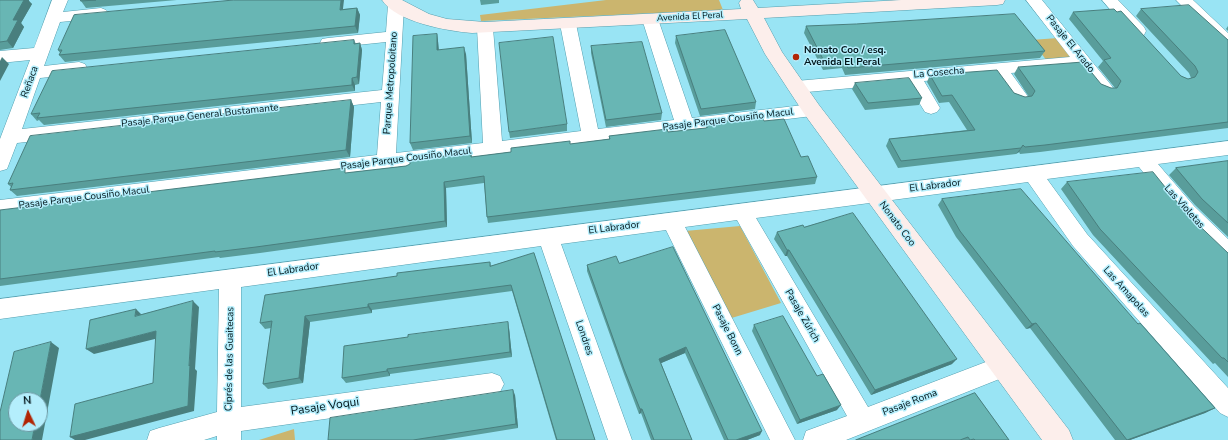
<!DOCTYPE html>
<html>
<head>
<meta charset="utf-8">
<style>
	body { margin:0 }
	#map { position:relative; width:1228px; height:440px; overflow:hidden; background:#99e4f4; font-family:"Nunito Sans",sans-serif }
	canvas { display:block }
	.north { position:absolute; left:8px; top:392px; width:40px; height:40px; box-sizing:border-box; background:#b4eefc; border:1px solid #6c97a1; border-radius:50%; rotate:356deg; font-size:11px; font-weight:700; line-height:16px; text-align:center; color:#001419 }
	.north::after { content:''; display:block; margin:auto; width:14px; height:18px; background:#b12504; clip-path:polygon(50% 0,100% 100%,50% 72%,0 100%) }
</style>
</head>
<body>
<div id="map">
<canvas width="1228" height="440"></canvas>
<div class="north">N</div>
</div>
<script>
const context = document.querySelector('canvas').getContext('2d');
context.lineJoin = 'round';
function fill(path, color) {
  context.fillStyle = color;
  context.fill(path, 'evenodd');
}
function stroke(path, color, width, dash) {
  context.strokeStyle = color;
  context.lineWidth = width;
  context.lineCap = dash ? 'butt' : 'round';
  context.setLineDash(dash || []);
  context.stroke(path);
}
function drawText(font, color, halo, rows, align = 'center') {
  context.font = font + ' "Nunito Sans",sans-serif';
  context.lineWidth = 3;
  context.setLineDash([]);
  context.textBaseline = 'middle';
  context.strokeStyle = halo;
  context.fillStyle = color;
  for (const [text, x, y, turn = 0] of rows) {
    context.save();
    context.translate(x, y);
    context.rotate((+turn || 0) * Math.PI / 180);
    context.textAlign = isNaN(turn) ? turn : align;
    if (halo) context.strokeText(text, 0, 0);
    context.fillText(text, 0, 0);
    context.restore();
  }
}
fill(new Path2D(`
	M606 0H719L723 10 481 21 480 15Z
	M1058 38 1074 59 1047 61 1031 40Z
	M740 226 781 303 725 320 685 231Z
	M294 429 295 440H259Z`), '#cbb56e');
const street = new Path2D(`
	M52 0H68L63 12 101 8 106 10 109 13 106 16 101 18 60 22 44 66 79 62 85 64 87 68 85 72 79 74 40 78 22 129 382 90 386 42 328 48 322 47 320 43 322 39 328 38 386 32 388 5 391 2 396 0 401 2 404 5 396 153 483 143 477 28 479 24 485 23 491 24 493 28 502 141 581 131 560 24 562 20 568 19 574 20 576 24 598 129 674 120 642 19 644 15 650 14 656 15 658 19 692 118 812 104 818 106 821 110 818 114 812 116 0 216V200L377 155 381 102 17 143 7 169 0 171V139L30 60 0 63V51L34 48Z
	M1026 0H1042L1111 85 1114 89 1111 93C1096 98 1087 78 1078 67L1011 73 1029 98 1026 102C1010 107 1002 86 994 75L924 81 940 108 937 112 931 114 925 112 907 83 796 93 790 91 787 87 790 83 796 81 1070 57Z
	M1102 0H1118L1144 27 1146 31 1144 35 1138 36 1132 35Z
	M1176 0H1193L1228 33V47L1222 46Z
	M1228 141V155L1158 164 1194 206 1228 239V261L1221 258 1180 218 1139 167 1047 179 1087 234 1228 388V417L1220 413 1073 246 1028 182 756 218 868 407 1004 355 1012 358 1016 366 1012 374 846 440H803L806 431 847 416 737 220 685 227 795 440H770L666 230 561 244 632 440H608L541 246 241 287V407L492 373 500 376 504 384 500 392 492 395 241 431V440H217V436L204 440H147L150 431 159 428 217 412 219 289 0 319V299Z`);
const secondary = new Path2D(`
	M382 0H402L429 14 447 19 485 22 741 9 739 3 741 0H753L758 8 901 0H1005L1003 4 997 5 764 18 782 52 819 105 1069 430 1073 440H1042L805 115 765 54 747 19 472 33C447 31 396 22 382 0Z`);
stroke(street, '#549eae', 1);
stroke(secondary, '#549eae', 1);
fill(street, '#fff');
fill(secondary, '#fceeeb');
fill(new Path2D(`
	M0 0 29 1 32 4 21 23 24 27 13 48 0 50Z
	M81 0H177L86 8 81 1Z
	M480 0H499V3L481 5Z
	M357 8 360 15 358 33 65 62 59 55 60 53 58 50 343 9Z
	M1141 9 1228 40V128L1040 152 1020 154 1019 152 1016 154 898 168 886 146 889 139 967 130 949 102 939 103 927 82 930 75 1014 93 1025 97H1029L1014 74 1018 67 1101 84 1111 88H1115L1098 67 1103 61 1069 19 1073 12 1181 76 1188 79 1191 78 1189 73 1136 16Z
	M806 26 1045 51 1040 58 845 75 842 68 823 70 804 33Z
	M1228 26V31L1226 29Z
	M437 34 438 41 439 50 466 54 472 143 413 150 410 143Z
	M676 36 756 102 755 109 700 116 675 43Z
	M354 40 356 44 360 43 362 50 359 84 355 85V91L44 125 39 120 37 121 31 114Z
	M591 46 662 113 661 120 606 127 591 53Z
	M855 83 922 98 919 105 865 110 852 89Z
	M351 100 354 107 350 157 17 196 10 190 11 187 8 184Z
	M764 121 801 157 817 177 815 184 488 223 487 217 484 183 446 188 447 227 260 253 220 258 219 257 0 286V211L347 173 406 166 471 153 472 157 609 139V136L668 132 706 128V124Z
	M567 124V131L510 138 509 132Z
	M1228 161V237L1195 205 1169 175 1176 168Z
	M1067 182 1228 253V377L1215 363 1213 364 1093 235 1061 189Z
	M942 199 1138 324 1215 408 1205 413 1130 440H1115L1030 328 1026 329 956 237 938 205Z
	M777 232 952 364 871 395 787 256H785L774 239Z
	M534 253 595 440H556L512 291 372 310V313L310 322 303 383 268 389 263 384 271 328 265 329 260 323 397 276 490 262 491 266Z
	M619 263 760 435 747 440H724L685 353 661 363 692 440H651L641 413 639 414 624 374 587 271V265Z
	M754 325 817 376 837 410 797 424 752 331Z
	M509 328 512 357 390 374V376L346 383 342 378Z
	M975 393 1009 440H856Z
	M515 395 518 428 444 440H328Z`), '#599d9b');
fill(new Path2D(`
	M24 0H29V1L32 4 21 23 24 27 13 48 7 41 13 20Z
	M341 0H344L342 17 340 10Z
	M357 8 360 15 358 33 355 26Z
	M437 34 438 41 439 57 437 50Z
	M360 43 362 50 359 84 357 77Z
	M464 47 466 54 472 143 470 136Z
	M2 57 9 64 0 81V61Z
	M352 78 355 85V91L352 85Z
	M351 100 354 107 350 157 346 150Z
	M1023 145 1019 152 1016 154 1021 148Z
	M444 182 446 188 447 227 445 221Z
	M787 250H789L787 256H785Z
	M193 301 199 307 195 369 197 371 194 411 85 440H75L70 437 189 366Z
	M368 304 372 310V313L368 307Z
	M136 309 142 315 135 316Z
	M305 316 310 322 303 383 299 378Z
	M508 322 509 328 512 357 510 352Z
	M1036 323 1030 328 1026 329 1032 324Z
	M156 331 163 337 94 354 86 349Z
	M51 342 59 348 42 440H32L35 424H40V400Z
	M686 347 685 353 659 364V359Z
	M957 359 952 364 871 395 875 390Z
	M387 369 390 374V376L387 371Z
	M513 390 515 395 518 428 516 424Z
	M841 405 837 410 797 424 800 420Z
	M1215 408 1205 413 1130 440H1126Z
	M640 409H642L641 413 639 414Z
	M762 431 760 435 747 440H736Z`), '#497f7e');
const building = new Path2D(`
	M0 0H24L13 20H18L7 41 0 42Z
	M81 0H96L81 1Z
	M234 0H341L340 10 357 8 355 26 59 55 62 50H58L74 15Z
	M1189 5 1228 40V122L1045 145 1025 147 1023 145 1021 148 901 161 889 139 975 130 952 95 942 96 930 75 997 70 1014 93 1025 97 1032 96 1035 91 1018 67 1083 62 1101 84 1111 88H1117L1121 81 1104 60 1111 58 1073 12 1114 9 1117 12 1121 11 1181 76 1188 79 1195 77 1198 72 1195 66 1141 9Z
	M1015 14 1045 51 848 68 844 61 825 63 806 26 856 24Z
	M725 30 756 102 701 109 676 36Z
	M437 34V50L464 47 470 136 410 143 413 36Z
	M553 37 567 124 509 132 499 43Z
	M354 40V44L360 43 357 77 352 78V85L37 118 40 113 31 114 52 71Z
	M642 42 662 113 606 120 591 46Z
	M909 78 922 98 868 103 855 83Z
	M351 100 346 150 10 190 13 183 8 184 30 136Z
	M762 117 764 121 784 119 801 157 808 156 817 177 487 217 484 176 444 182 445 221 256 247 215 252V251L0 279V210L345 168V173L406 166 410 164V160L471 153V157L511 152V148L570 141V144L610 139 609 136 667 129 668 132 706 128 708 127 706 124Z
	M1228 161V223L1202 199 1176 168Z
	M1153 172 1186 213 1228 253V362L1224 358H1222L1100 229 1067 182Z
	M1021 189 1138 324 1140 323 1215 408 1127 440 1036 323 1032 324 960 231 942 199Z
	M853 213 957 359 875 390 789 250H787L777 232 803 225 804 227Z
	M673 247 762 431 736 440H728L686 347 659 359 692 440H654L642 409H640L624 369 587 265 616 256 619 263Z
	M534 253 595 440H557L511 285 368 304V307L305 316 299 378 263 384 272 321 260 323 265 295 397 276V273L438 268 490 262V266Z
	M193 301 189 366 190 365 188 406 70 437 75 404 153 383 156 331 86 349 90 320 136 309 135 316Z
	M783 316 817 376 823 374 841 405 800 420 754 325Z
	M508 322 510 352 387 369V371L342 378 344 346 408 337V335Z
	M51 342 40 400H16V424H35L32 440H0V412L14 352Z
	M513 390 516 424 413 440H328L330 418Z
	M975 393 1009 440H975L974 439 970 440 968 437 960 440H856Z`);
fill(building, '#68b6b4');
stroke(building, '#497f7e', 1);
for (const [x, y, r, color] of [
	[796,57,4,"#b12504"]
]) {
  const dot = new Path2D();
  dot.arc(x, y, r, 0, 2 * Math.PI);
  context.fillStyle = color;
  context.fill(dot);
  stroke(dot, '#b4eefc', 1.5);
}
drawText('9px', '#001419', '#b4eefc', [
	["Avenida El Peral",690,17,-3]
]);
drawText('10px', '#001419', '#b4eefc', [
	["Pasaje El Arado",1070,44,51],
	["La Cosecha",939,73,-5],
	["Reñaca",30,82,-70],
	["Parque Metropoloitano",391,83,-86],
	["Pasaje Parque General Bustamante",200,116,-6],
	["Pasaje Parque Cousiño Macul",728,120,-7],
	["Pasaje Parque Cousiño Macul",406,159,-7],
	["El Labrador",935,186,-7],
	["Pasaje Parque Cousiño Macul",84,198,-7],
	["Las Violetas",1184,207,48],
	["Nonato Coo",897,224,53],
	["El Labrador",614,228,-7],
	["El Labrador",293,270,-8],
	["Las Amapolas",1126,292,48],
	["Pasaje Zúrich",802,316,60],
	["Pasaje Bonn",727,330,63],
	["Londres",584,338,71],
	["Ciprés de las Guaitecas",230,359,-89],
	["Pasaje Roma",910,403,-21]
]);
drawText('bold 10px', '#001419', '#b4eefc', [
	["Nonato Coo / esq.",804,51],
	["Avenida El Peral",804,63]
], 'left');
drawText('12px', '#001419', '#b4eefc', [
	["Pasaje Voqui",325,407,-8]
]);
</script>
</body>
</html>
